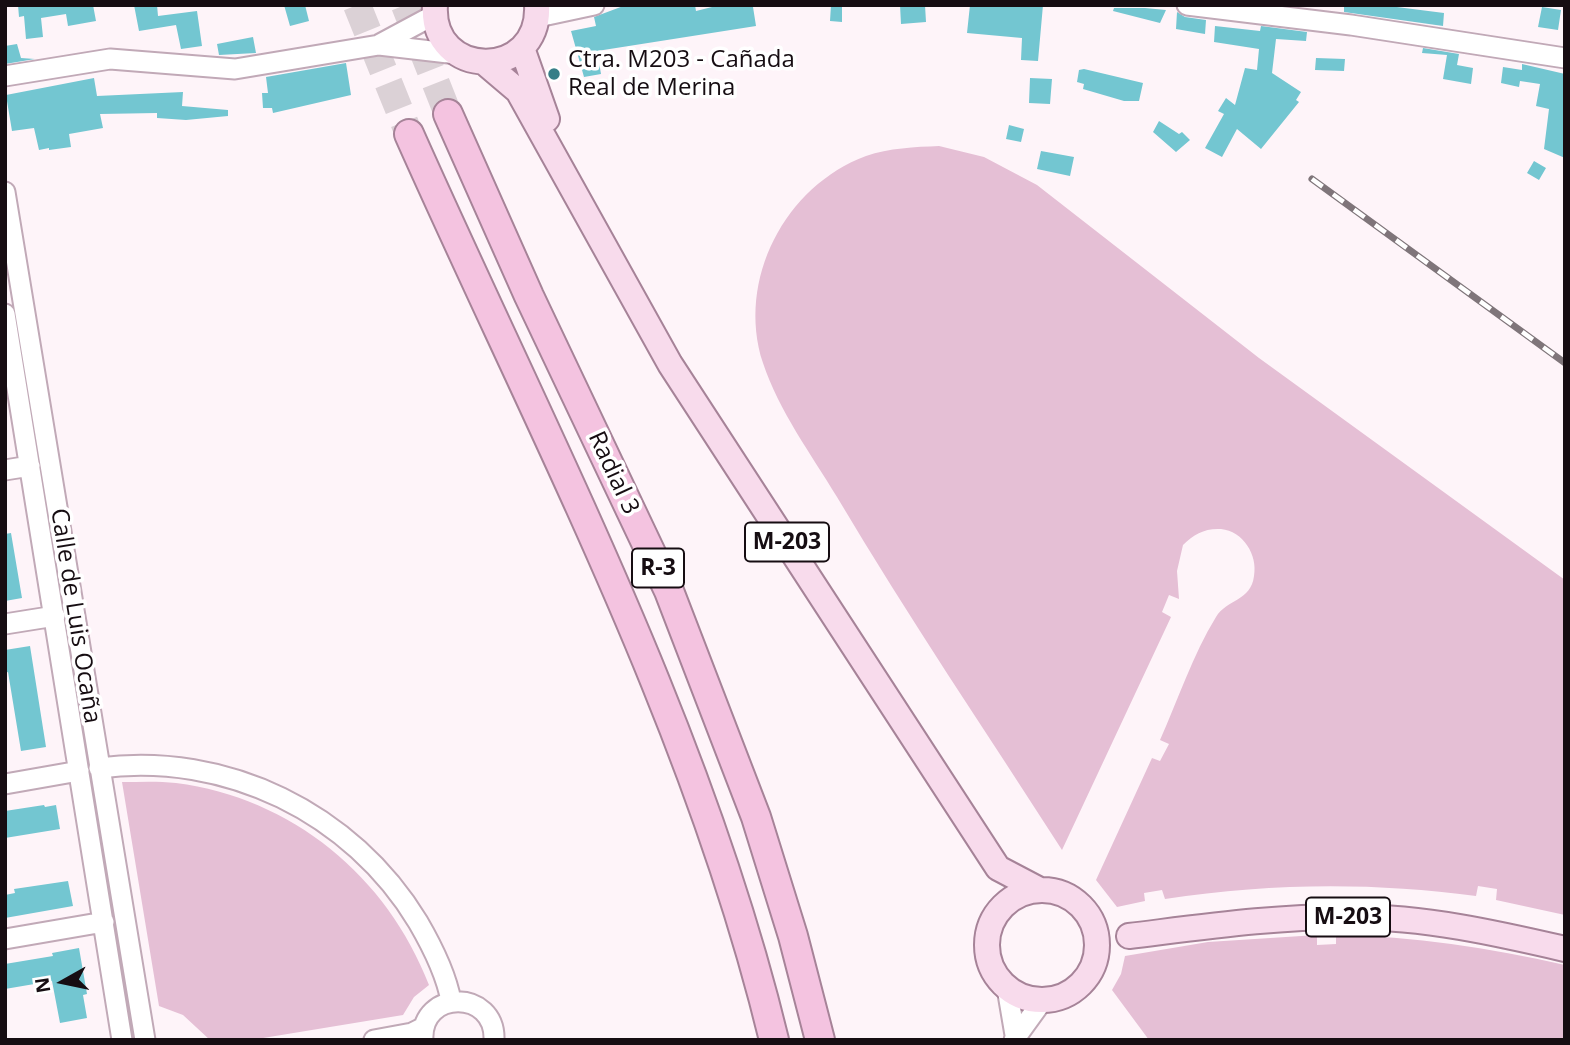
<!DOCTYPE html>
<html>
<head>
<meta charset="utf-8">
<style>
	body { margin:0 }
	#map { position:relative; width:1570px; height:1045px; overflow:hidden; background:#fef4f9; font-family:"Open Sans",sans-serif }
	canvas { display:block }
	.frame { position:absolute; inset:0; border:7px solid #160d12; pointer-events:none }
	.north { position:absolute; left:28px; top:947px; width:70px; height:70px; -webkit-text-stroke:5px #fff; paint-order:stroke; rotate:261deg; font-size:19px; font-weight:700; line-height:28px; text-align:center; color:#160d12 }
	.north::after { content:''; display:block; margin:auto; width:24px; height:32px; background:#160d12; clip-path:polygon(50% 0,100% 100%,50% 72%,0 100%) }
</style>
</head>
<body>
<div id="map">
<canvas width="1570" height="1045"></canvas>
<div class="frame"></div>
<div class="north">N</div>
</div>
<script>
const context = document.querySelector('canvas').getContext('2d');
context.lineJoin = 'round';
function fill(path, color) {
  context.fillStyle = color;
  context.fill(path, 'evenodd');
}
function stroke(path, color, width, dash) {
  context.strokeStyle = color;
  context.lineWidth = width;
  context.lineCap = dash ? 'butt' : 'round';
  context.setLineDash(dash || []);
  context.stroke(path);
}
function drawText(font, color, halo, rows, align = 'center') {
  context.font = font + ' "Open Sans",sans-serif';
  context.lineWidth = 7;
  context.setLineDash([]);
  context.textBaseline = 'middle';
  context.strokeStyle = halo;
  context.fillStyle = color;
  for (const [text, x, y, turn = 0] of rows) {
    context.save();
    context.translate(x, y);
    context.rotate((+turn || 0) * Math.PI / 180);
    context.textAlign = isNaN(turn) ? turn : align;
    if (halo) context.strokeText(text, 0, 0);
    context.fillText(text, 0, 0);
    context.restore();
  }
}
fill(new Path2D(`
	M939 146 984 157 1037 185 1259 358 1565 580V915L1496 900 1497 889 1478 886 1476 896C1371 882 1270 883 1165 899L1162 890 1144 893 1145 901 1117 907 1096 880 1152 758 1160 761 1169 744 1160 740C1178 700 1193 654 1216 617 1227 599 1251 601 1254 576 1258 555 1243 531 1221 529 1205 528 1194 534 1183 545L1177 571 1179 599 1169 595 1162 612 1171 617 1062 850C987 733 908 617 837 497 811 454 779 411 763 363 736 280 785 186 866 156 889 148 915 147 939 146Z
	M122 782C140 782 158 781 176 783 292 798 387 876 429 985L414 997 403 1015 251 1040H210L183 1015 159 1006Z
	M1317 935V945L1336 944V935C1414 936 1489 948 1565 965V1040H1149L1112 990 1121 974 1125 956 1208 942Z`), '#e5bfd5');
fill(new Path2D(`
	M18 5H93L96 21 68 26 66 14 41 18 43 37 26 39 24 16 19 17Z
	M134 5H157L158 16 197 11 202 46 181 49 176 25 139 31Z
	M284 5H305L309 21 290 26Z
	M626 5H695L696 11 720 5 753 7 756 26 597 51 601 74 584 77 571 31 596 26 594 17Z
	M831 5H842V22L830 21Z
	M900 5H925L926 22 901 24Z
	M970 5H1043L1038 61 1021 60 1022 38 967 33Z
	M1344 5H1381L1444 13 1443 26 1344 12Z
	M1542 7 1561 10 1558 30 1538 27Z
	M1114 8H1145L1166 10 1160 23 1113 11Z
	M1177 12 1185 17 1206 20 1205 34 1176 29Z
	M1215 26 1260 31 1261 26 1307 32 1306 41 1276 39 1272 73 1301 92 1296 100 1299 102 1261 149 1237 129 1222 157 1205 148 1224 114 1218 111 1226 98 1235 105 1245 68 1257 70 1259 49 1214 42Z
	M253 37 256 53 219 55 217 44Z
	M17 44 21 58 35 59 5 64V46Z
	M1423 48 1459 54 1457 65 1473 68 1471 84 1443 79 1447 55 1422 53Z
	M1316 58 1345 59 1344 71 1315 70Z
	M346 63 351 95 273 113 272 108H263L262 93H268L266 77Z
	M1522 64 1565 74V158L1544 149 1549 109 1536 106 1540 84 1520 81 1519 87 1501 83 1503 67 1522 70Z
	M1084 69 1143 83 1139 101H1124L1083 89 1084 84 1077 82 1079 70Z
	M94 78 97 96 183 92 182 106 228 110V116L186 120 157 118V113L100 114 103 128 69 134 71 147 49 150V148L39 150 34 128 12 131 6 95Z
	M1030 78 1052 79 1050 104 1029 103Z
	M1159 121 1179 134 1182 132 1190 140 1176 152 1153 132Z
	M1009 125 1024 129 1021 142 1006 139Z
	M1041 151 1074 157 1070 176 1037 169Z
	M1534 161 1546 168 1539 180 1527 173Z
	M11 533 22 598 5 601V534Z
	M30 646 46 747 21 751 8 672 5 673V650Z
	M44 805 45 807 56 805 60 829 5 838V811Z
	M68 881 73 906 5 918V895L15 893 14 889Z
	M79 948 87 994 83 995 87 1018 60 1023 52 981 5 989V964L53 956 52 953Z`), '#73c6d1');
stroke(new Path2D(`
	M357 5 409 134
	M405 5 448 114`), '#dbd1d6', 28, [28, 14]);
const minor = new Path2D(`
	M1187 5 1351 25 1565 58
	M538 17 594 5
	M380 44 434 15
	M5 76 110 59 235 69 379 45 457 54
	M5 192 145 1040
	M5 314 122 1040
	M5 470 30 466
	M5 624 55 616
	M99 768C226 751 352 813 418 922 432 946 446 973 451 1001
	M5 784 79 771
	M5 939 104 922
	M1007 988 1015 1035
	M374 1040 412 1033 424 1027
	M423 1040C420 989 496 989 494 1040
	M1014 1040 1043 1000`);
const major = new Path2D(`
	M435 5C430 80 541 81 537 5
	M522 48 547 119
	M485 63 518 91 670 364 998 868 1038 889
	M987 945a55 55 0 1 1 110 0a55 55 0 1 1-110 0Z
	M1129 936C1203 927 1278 916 1353 917 1424 917 1496 933 1565 949`);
const highway = new Path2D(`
	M448 114 529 296 669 591 756 817 793 936 820 1040
	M409 134C541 431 697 722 774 1040`);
stroke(minor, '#c1a9b7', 23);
stroke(major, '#a68398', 28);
stroke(highway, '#a68398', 32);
stroke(minor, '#fff', 19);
stroke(major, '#f8dbec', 24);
stroke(highway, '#f4c3e0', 28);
const rail = new Path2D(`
	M1312 179 1565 363`);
stroke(rail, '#7f757a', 7);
stroke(rail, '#fff', 4.5, [13]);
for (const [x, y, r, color] of [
	[554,74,7,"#377e87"]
]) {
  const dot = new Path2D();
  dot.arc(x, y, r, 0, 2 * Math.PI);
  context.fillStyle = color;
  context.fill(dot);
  stroke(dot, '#fff', 2.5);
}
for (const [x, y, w] of [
	[787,542,84],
	[658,568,52],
	[1348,917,84]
]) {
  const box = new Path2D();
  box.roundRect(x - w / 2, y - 19.5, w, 39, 5);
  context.fillStyle = '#fff';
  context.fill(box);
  stroke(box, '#160d12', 2);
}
drawText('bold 23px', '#160d12', null, [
	["M-203",787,542],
	["R-3",658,568],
	["M-203",1348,917]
]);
drawText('24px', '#160d12', '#fff', [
	["Ctra. M203 - Cañada",568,60],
	["Real de Merina",568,88]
], 'left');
drawText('24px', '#160d12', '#fff', [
	["Radial 3",613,473,65],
	["Calle de Luis Ocaña",75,616,81]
]);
</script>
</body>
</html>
